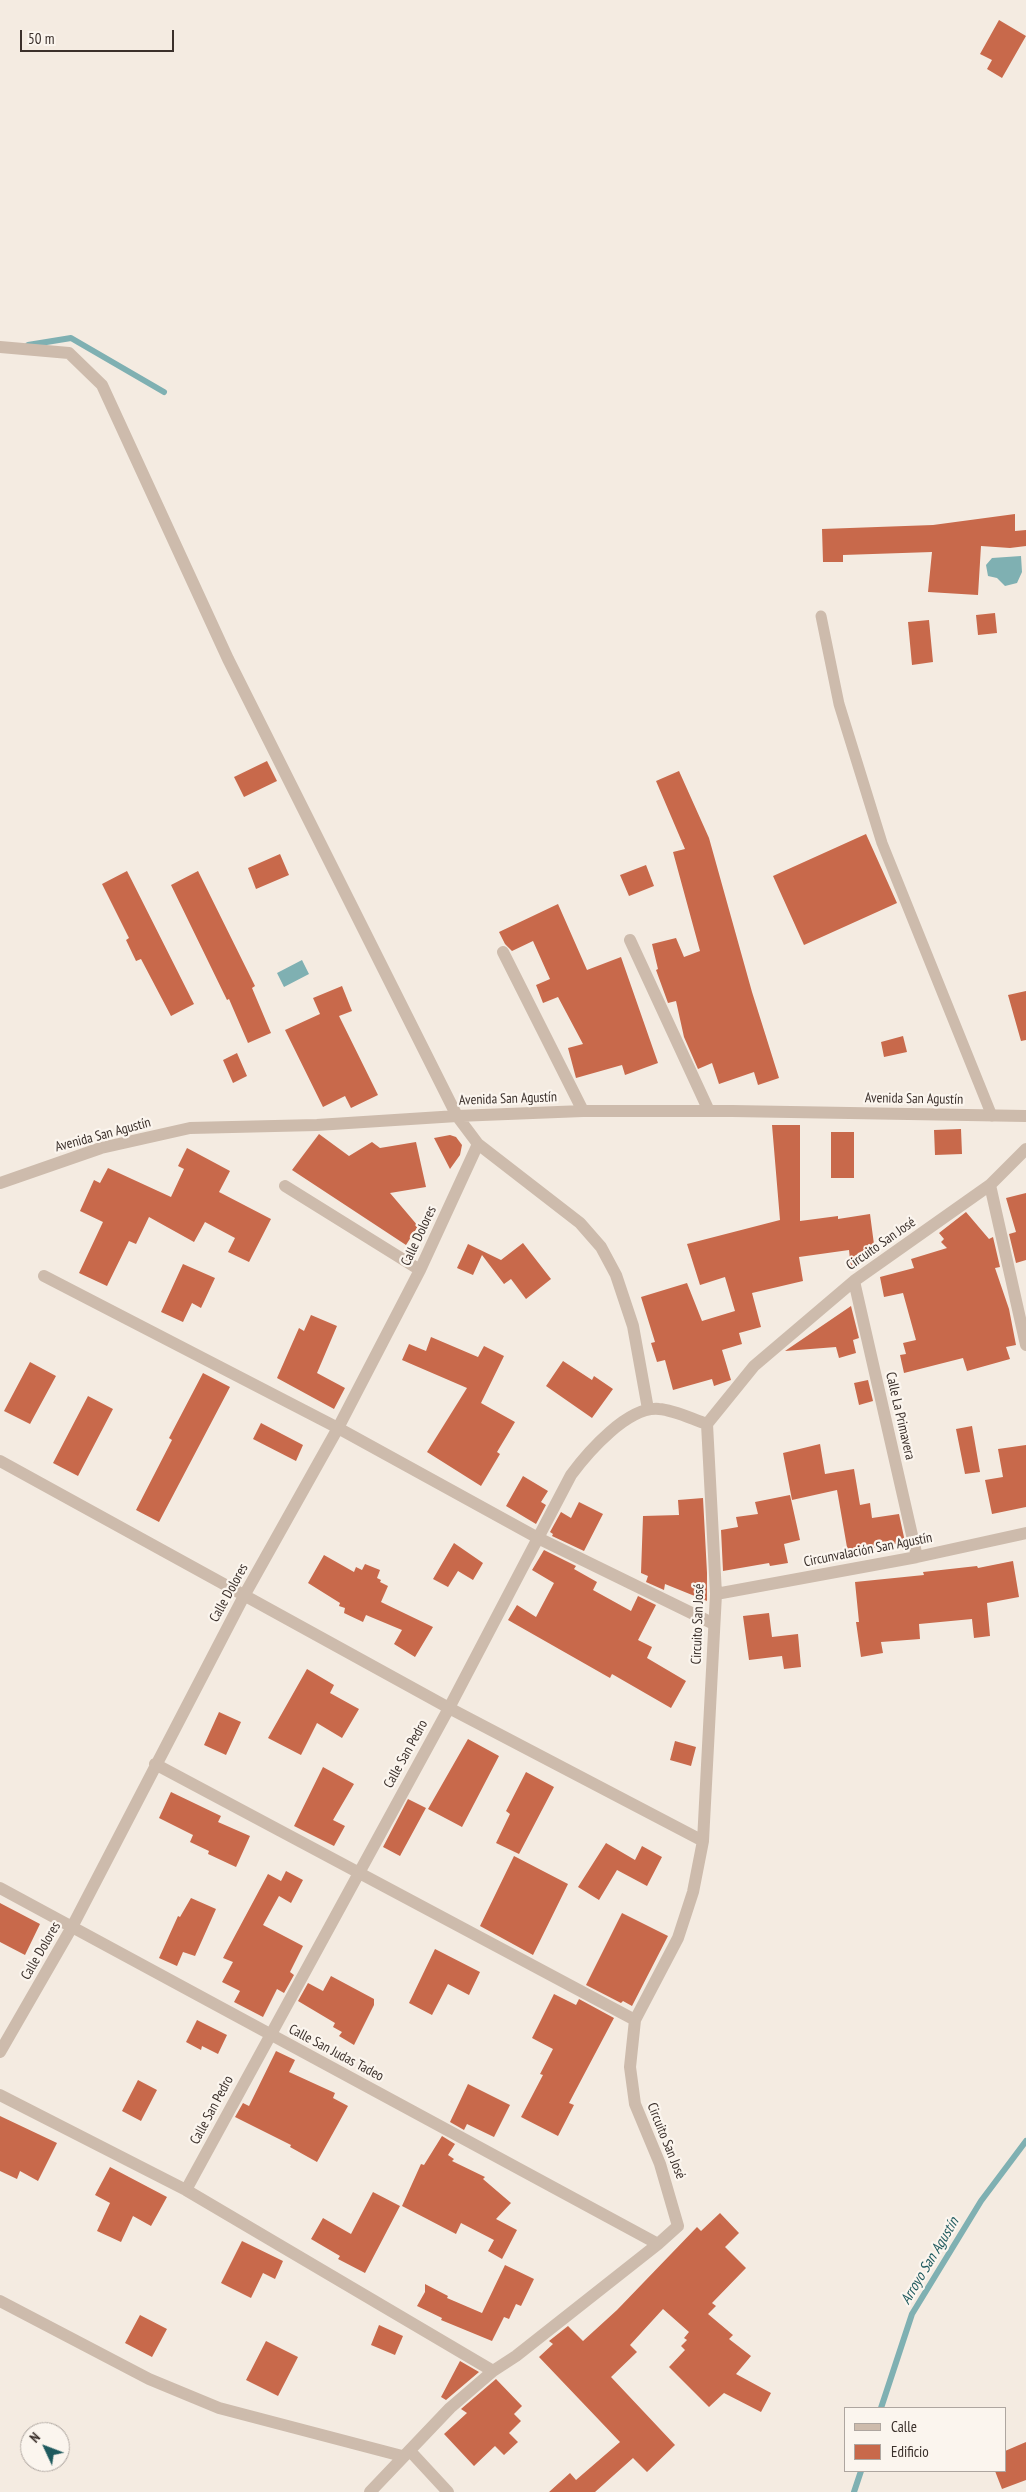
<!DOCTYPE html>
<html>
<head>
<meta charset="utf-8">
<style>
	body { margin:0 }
	#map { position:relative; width:1026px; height:2492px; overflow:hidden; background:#f4ebe1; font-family:"PT Sans Narrow",sans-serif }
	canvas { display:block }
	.legend { position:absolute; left:844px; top:2407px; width:162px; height:65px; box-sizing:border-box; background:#fbf5ee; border:1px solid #aea6a0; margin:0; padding:6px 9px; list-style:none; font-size:15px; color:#3b302b }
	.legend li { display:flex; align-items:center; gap:10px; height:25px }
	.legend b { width:25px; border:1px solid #aea6a0 }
	.north { position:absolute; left:20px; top:2422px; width:50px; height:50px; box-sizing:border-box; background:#fbf5ee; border:1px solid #aea6a0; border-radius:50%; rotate:313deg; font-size:14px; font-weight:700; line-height:20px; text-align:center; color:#3b302b }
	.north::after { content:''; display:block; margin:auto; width:18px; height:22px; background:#1f5a5e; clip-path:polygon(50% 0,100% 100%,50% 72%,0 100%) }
	.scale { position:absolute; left:20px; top:30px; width:154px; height:22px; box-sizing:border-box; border:2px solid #3b302b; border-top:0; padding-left:6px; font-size:15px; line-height:18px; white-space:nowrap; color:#3b302b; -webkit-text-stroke:4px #fbf5ee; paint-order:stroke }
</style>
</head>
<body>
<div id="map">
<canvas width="1026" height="2492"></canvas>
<ul class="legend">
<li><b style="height:6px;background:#cdbbac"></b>Calle</li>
<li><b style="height:14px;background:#c8694b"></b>Edificio</li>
</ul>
<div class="north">N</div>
<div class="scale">50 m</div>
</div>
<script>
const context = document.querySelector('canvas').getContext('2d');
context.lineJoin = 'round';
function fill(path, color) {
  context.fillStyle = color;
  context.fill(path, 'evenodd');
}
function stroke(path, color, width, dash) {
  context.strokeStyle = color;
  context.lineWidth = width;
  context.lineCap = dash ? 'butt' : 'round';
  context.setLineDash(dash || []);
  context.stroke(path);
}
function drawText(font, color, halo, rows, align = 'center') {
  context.font = font + ' "PT Sans Narrow",sans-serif';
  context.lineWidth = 4.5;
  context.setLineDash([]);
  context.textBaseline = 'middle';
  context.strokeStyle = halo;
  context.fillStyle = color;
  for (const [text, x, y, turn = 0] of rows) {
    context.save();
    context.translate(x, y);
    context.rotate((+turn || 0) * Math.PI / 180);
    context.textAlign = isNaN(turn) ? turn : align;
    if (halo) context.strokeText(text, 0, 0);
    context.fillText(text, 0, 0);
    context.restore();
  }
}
fill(new Path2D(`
	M1021 556 1022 572 1017 583 1005 586 997 578 988 576 986 565 992 558Z
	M302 960 309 974 284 987 277 973Z`), '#7fb0b2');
stroke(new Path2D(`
	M28 345 71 338 164 392
	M881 2408 912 2314 981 2201 1026 2141
	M854 2492 861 2471`), '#7fb0b2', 6);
fill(new Path2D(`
	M999 20 1026 36 1002 78 987 69 992 60 980 54Z
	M1015 514V531L1026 530V546L1010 548 981 546 978 595 928 592 932 552 843 555V562H823L822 529 933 525Z
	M995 613 997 633 978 635 976 615Z
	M929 620 933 662 912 665 908 622Z
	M267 761 277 781 244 797 234 777Z
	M679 771 709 838 752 992 779 1078 758 1085 754 1072 719 1084 712 1063 698 1069 684 1037 676 1001 668 1003 656 970 658 969 652 944 676 938 684 957 700 951 673 852 685 849 656 781Z
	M866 834 897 903 804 945 773 876Z
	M280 854 289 875 256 889 248 868Z
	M646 865 654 886 629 896 620 875Z
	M127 871 194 1004 171 1016 141 959 136 961 126 940 129 938 102 884Z
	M198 871 255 986 252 988 271 1033 248 1043 229 999 227 1000 171 885Z
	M558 904 587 970 621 957 658 1063 625 1075 622 1065 576 1078 568 1048 583 1044 558 997 543 1003 536 985 550 979 533 941 512 951 505 944 499 932Z
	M342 986 352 1011 339 1016 378 1095 351 1108 345 1096 323 1107 285 1030 320 1014 313 998Z
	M1026 991V1040L1021 1041 1008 995Z
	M903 1036 907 1052 884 1057 881 1042Z
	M237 1053 247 1076 233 1083 223 1060Z
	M772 1125H800V1221L838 1216V1219L870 1214 875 1252 851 1269 849 1250 799 1257 803 1281 752 1293 761 1327 739 1333 742 1344 722 1350 731 1380 714 1386 712 1379 673 1390 665 1360 657 1362 651 1343 655 1342 641 1297 687 1283 702 1321 735 1311 725 1277 700 1285 687 1244 780 1220Z
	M961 1129 962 1154 935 1155 934 1130Z
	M831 1132H854V1178H831Z
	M319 1134 349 1156 372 1142 380 1148 416 1142 426 1187 390 1193 418 1226 406 1245 292 1170Z
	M450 1135 456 1137 462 1145 460 1155 450 1169 434 1138Z
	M187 1148 230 1171 219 1192 271 1219 249 1262 228 1252 235 1238 205 1222 194 1242 149 1217 136 1244 129 1241 107 1286 79 1273 103 1222 80 1211 94 1180 100 1183 108 1168 171 1197 184 1169 178 1166Z
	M1026 1193V1260L1016 1263 1009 1234 1016 1232 1006 1198Z
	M966 1212 989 1239 993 1237 1000 1267 995 1268 1009 1309 1016 1345 1006 1347 1010 1359 967 1371 963 1358 904 1373 900 1355 906 1354 903 1343 916 1340 903 1293 884 1297 880 1277 914 1268 911 1259 947 1248 941 1242 944 1239 939 1233Z
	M523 1243 551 1279 526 1299 511 1279 504 1284 482 1255 473 1275 457 1268 468 1244 501 1260Z
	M183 1264 215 1278 201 1308 192 1303 183 1322 161 1312Z
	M851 1306 859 1338 853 1340 856 1353 839 1358 836 1347 785 1351Z
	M311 1315 337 1326 317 1373 345 1388 334 1409 277 1378 299 1328 304 1331Z
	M431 1337 478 1357 484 1346 504 1356 481 1403 515 1422 497 1452 500 1454 481 1486 427 1452 467 1388 402 1360 409 1344 426 1351Z
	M563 1361 592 1380 594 1376 613 1389 592 1418 546 1386Z
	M30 1362 56 1376 30 1424 4 1411Z
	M203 1373 230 1387 159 1522 136 1510 172 1440 169 1438Z
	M868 1380 873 1401 859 1405 854 1383Z
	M88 1396 113 1409 78 1476 53 1463Z
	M261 1423 303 1445 296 1461 253 1439Z
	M972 1426 980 1472 965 1474 956 1429Z
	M820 1444 825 1474 854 1469 860 1505 870 1503 872 1518 899 1514 905 1542 848 1553 837 1490 792 1500 783 1453Z
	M1026 1445V1507L992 1514 985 1480 1003 1477 998 1449Z
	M523 1476 548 1491 541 1502 546 1505 536 1524 506 1506Z
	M790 1495 800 1540 784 1544 788 1563 770 1566 769 1563 723 1571 721 1530 738 1527 736 1517 758 1514 755 1502Z
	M703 1498 707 1573V1601L665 1584 664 1590 646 1582 648 1576 641 1573 643 1516 679 1515 678 1500Z
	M579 1502 603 1514 584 1551 552 1536 553 1534 550 1532 561 1512 571 1518Z
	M454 1543 483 1563 473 1580 458 1571 448 1587 433 1579Z
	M544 1550 576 1566 574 1569 597 1582 593 1590 631 1611 638 1596 656 1605 638 1640 652 1647 647 1658 686 1681 671 1708 612 1674 610 1678 508 1620 517 1605 536 1617 554 1583 532 1570Z
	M324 1555 354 1572 356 1567 362 1570 365 1564 380 1570 377 1578 381 1580 380 1582 388 1586 381 1602 433 1627 415 1657 394 1644 402 1630 366 1615 363 1622 344 1613 345 1608 339 1606 340 1603 308 1583Z
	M1013 1561 1019 1597 987 1603 990 1636 974 1638 972 1619 919 1624 920 1639 881 1642 883 1653 861 1657 856 1622H859L855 1582 924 1575 923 1572 977 1566 978 1568Z
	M769 1613 772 1637 798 1634 801 1667 784 1669 782 1656 749 1660 743 1616Z
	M307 1669 334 1685 330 1693 359 1709 342 1738 317 1723 301 1755 268 1738Z
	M219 1712 241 1722 226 1755 204 1745Z
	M468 1739 499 1756 462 1827 428 1809Z
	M675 1741 696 1747 691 1766 670 1760Z
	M323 1767 354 1784 333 1820 345 1826 334 1846 294 1826Z
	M526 1772 554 1787 519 1854 496 1843 510 1814 506 1811Z
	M171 1792 221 1816 218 1822 250 1836 236 1867 208 1854 209 1851 190 1842 193 1835 159 1818Z
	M408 1799 426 1808 400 1856 383 1847Z
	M606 1843 635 1860 642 1846 662 1857 647 1886 617 1870 599 1900 578 1887Z
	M514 1856 568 1884 533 1955 480 1926Z
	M286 1871 303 1880 291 1903 279 1896 263 1925 303 1946 290 1972 294 1975 284 1993 277 1989 263 2017 234 2002 240 1991 222 1982 233 1962 223 1958 268 1874 281 1881Z
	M191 1898 216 1909 195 1956 183 1952 177 1966 159 1958 178 1916 180 1917Z
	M0 1903 40 1924 25 1955 0 1942Z
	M622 1913 668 1936 632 2006 623 2001 621 2003 586 1985Z
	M435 1949 480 1972 469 1995 448 1984 432 2015 409 2003Z
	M331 1976 374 1999V2005L354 2045 339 2036 342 2032 333 2027 335 2023 298 2001 308 1983 323 1991Z
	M554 1994 576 2005 579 1999 614 2018 569 2103 574 2105 558 2136 521 2117 543 2075 540 2074 553 2049 532 2038Z
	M197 2020 227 2035 218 2054 202 2046 201 2050 186 2042Z
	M276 2051 295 2060 289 2072 335 2093 333 2098 348 2106 317 2162 290 2147 291 2145 235 2117 243 2103 249 2106Z
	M138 2080 157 2090 141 2121 122 2111Z
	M468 2084 510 2105 494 2137 467 2124 464 2130 450 2122Z
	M0 2116 57 2143 38 2181 20 2171 17 2179 0 2171Z
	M442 2136 455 2144 448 2155 454 2159 452 2161 485 2177 483 2179 511 2203 496 2219 517 2230 502 2259 488 2251 494 2240 461 2223 456 2234 402 2206 421 2164 424 2165Z
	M110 2167 167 2197 151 2226 133 2216 121 2242 97 2231 110 2203 95 2195Z
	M373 2192 400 2206 365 2273 338 2259 340 2256 311 2239 323 2218 351 2234Z
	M720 2213 739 2233 725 2247 746 2268 712 2303 716 2306 708 2314 733 2335 729 2339 751 2356 736 2374 771 2393 761 2412 724 2393 709 2407 669 2367 685 2350 681 2346 687 2340 684 2338 689 2332 663 2309 630 2345 637 2352 611 2377 675 2445 647 2472 633 2458 595 2492H549L570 2473 576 2480 620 2442 539 2357 553 2344 549 2341 568 2326 583 2341 617 2310 697 2227 701 2231Z
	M242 2241 283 2261 275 2279 263 2273 251 2298 221 2283Z
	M505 2265 534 2279 521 2306 516 2304 509 2319 504 2317 492 2341 441 2320 442 2318 417 2306 425 2292V2284L448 2296 447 2298 482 2313Z
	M140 2315 167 2329 152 2357 125 2343Z
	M379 2325 403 2336 395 2355 371 2345Z
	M266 2341 298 2357 278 2396 246 2380Z
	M460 2361 479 2372 446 2400 441 2397Z
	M496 2379 522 2406 514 2414 521 2421 509 2433 518 2442 504 2455 495 2446 474 2466 444 2434 467 2413 461 2409Z
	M1026 2442V2480L1002 2489 995 2471H1005V2451Z`), '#c8694b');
stroke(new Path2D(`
	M821 616 839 704 882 843 992 1116`), '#cdbbac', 11);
stroke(new Path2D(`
	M0 347 69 353 102 385 228 659 457 1116 478 1144 580 1223 601 1247 616 1275 633 1326 648 1409
	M630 940 709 1111
	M503 952 583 1111
	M0 1183 101 1148 190 1128 317 1125 457 1116 583 1111H732L1026 1116
	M990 1185 1026 1345
	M285 1186 420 1270
	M44 1276 338 1428 538 1538 714 1624
	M854 1281 917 1557
	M0 1461 449 1708 703 1841
	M716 1594 917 1557 1026 1533
	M155 1764 635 2020
	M0 1888 658 2244
	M0 2052 72 1927 245 1594 338 1428 420 1270 478 1144
	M0 2095 186 2190 493 2371
	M186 2190 449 1708 571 1475C588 1452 628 1406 659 1409 674 1410 692 1419 707 1424
	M0 2301 149 2379 219 2408 402 2456
	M410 2451 448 2492
	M370 2492 450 2408 493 2371 516 2356 658 2244 678 2226 660 2164 635 2104 630 2067 635 2020 678 1938 693 1892 703 1841 716 1594 707 1424 754 1366 854 1281 990 1185 1026 1149`), '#cdbbac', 12);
drawText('14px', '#3b302b', '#fbf5ee', [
	["Avenida San Agustín",508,1099,-2],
	["Avenida San Agustín",914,1099,1],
	["Avenida San Agustín",103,1135,-15],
	["Calle Dolores",419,1236,-65],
	["Circuito San José",881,1244,-35],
	["Calle La Primavera",900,1416,77],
	["Circunvalación San Agustín",868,1550,-11],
	["Calle Dolores",229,1593,-61],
	["Circuito San José",698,1624,-88],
	["Calle San Pedro",406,1754,-61],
	["Calle Dolores",41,1951,-60],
	["Calle San Judas Tadeo",336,2053,28],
	["Calle San Pedro",212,2110,-62],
	["Circuito San José",666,2141,68]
]);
drawText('italic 15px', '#1f5a5e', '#fbf5ee', [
	["Arroyo San Agustín",930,2261,-59]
]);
</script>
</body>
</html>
